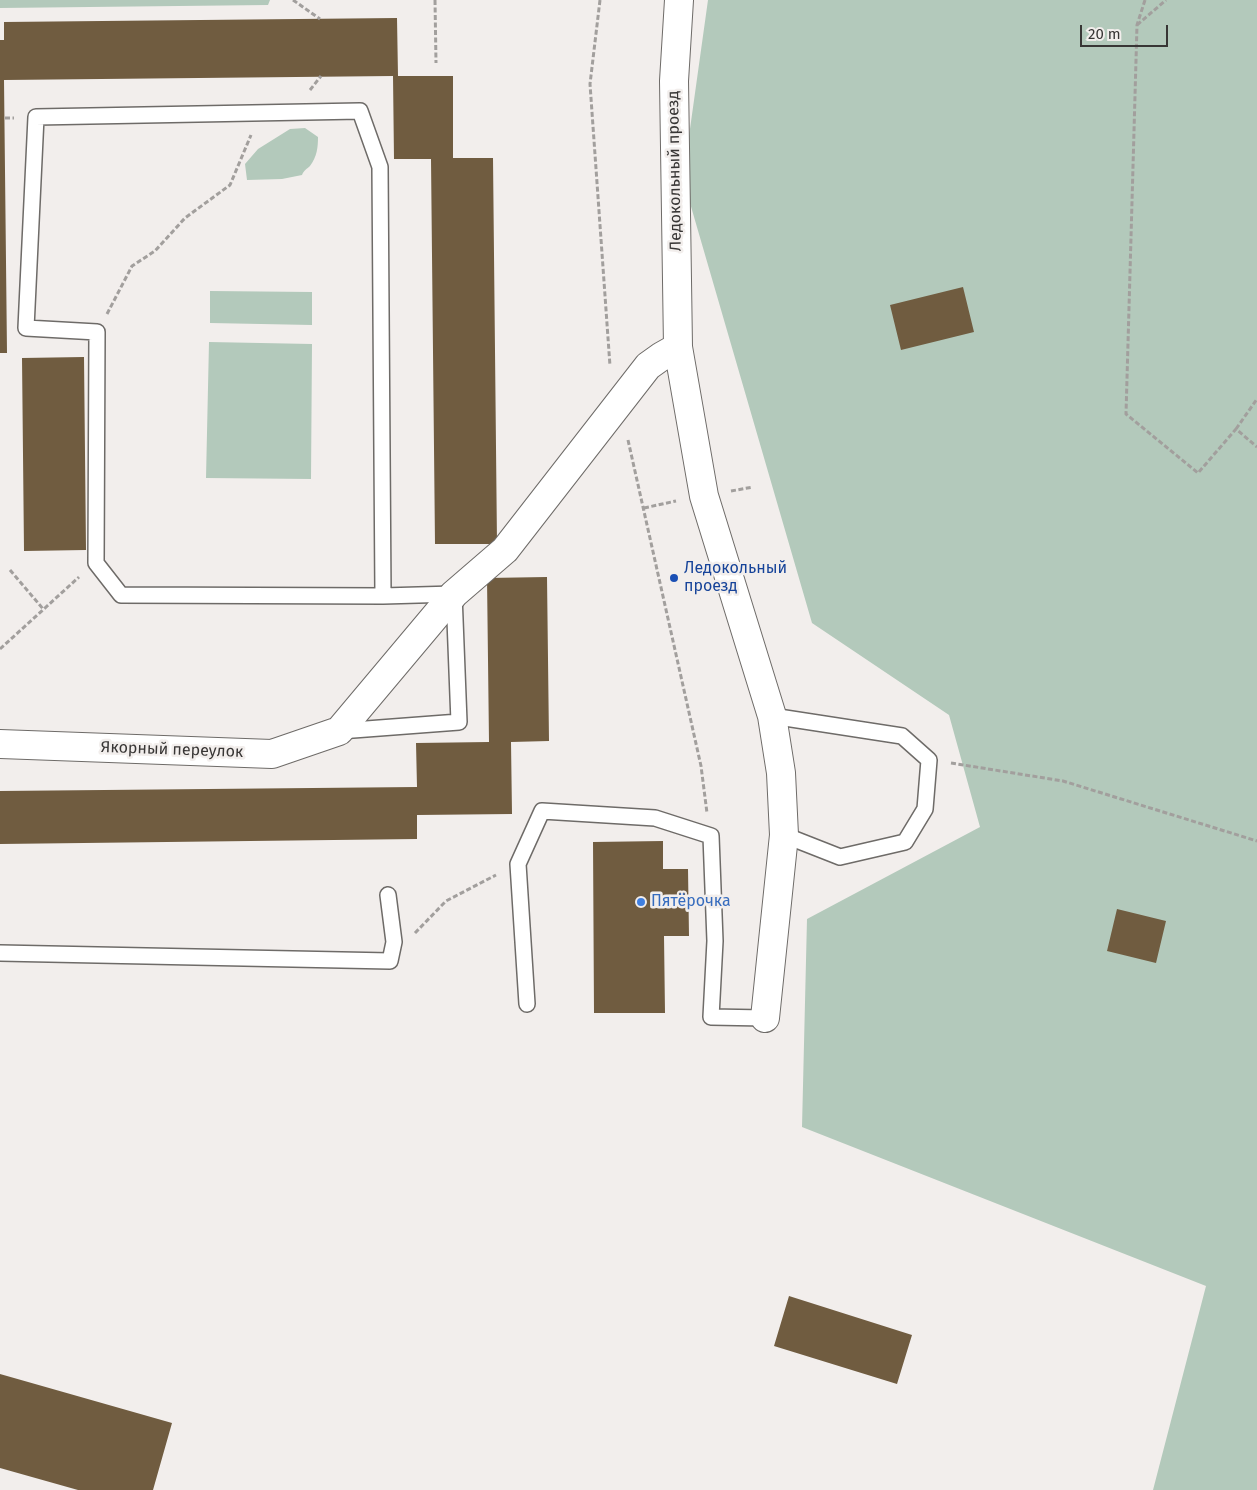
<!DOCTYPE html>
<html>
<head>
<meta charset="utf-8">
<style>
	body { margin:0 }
	#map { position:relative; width:1257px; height:1490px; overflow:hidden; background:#f2eeec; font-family:"Fira Sans",sans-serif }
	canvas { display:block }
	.scale { position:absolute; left:1080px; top:25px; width:88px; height:22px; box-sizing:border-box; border:2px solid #383635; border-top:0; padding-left:6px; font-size:15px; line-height:18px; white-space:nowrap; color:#383635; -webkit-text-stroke:4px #f2eeec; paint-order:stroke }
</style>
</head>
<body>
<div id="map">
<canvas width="1257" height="1490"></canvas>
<div class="scale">20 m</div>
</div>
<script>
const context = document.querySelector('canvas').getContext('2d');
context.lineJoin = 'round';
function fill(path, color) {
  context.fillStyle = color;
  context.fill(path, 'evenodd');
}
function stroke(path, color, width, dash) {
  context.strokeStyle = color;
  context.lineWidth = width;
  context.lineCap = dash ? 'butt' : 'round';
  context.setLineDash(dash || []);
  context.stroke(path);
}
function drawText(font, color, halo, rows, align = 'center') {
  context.font = font + ' "Fira Sans",sans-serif';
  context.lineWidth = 5;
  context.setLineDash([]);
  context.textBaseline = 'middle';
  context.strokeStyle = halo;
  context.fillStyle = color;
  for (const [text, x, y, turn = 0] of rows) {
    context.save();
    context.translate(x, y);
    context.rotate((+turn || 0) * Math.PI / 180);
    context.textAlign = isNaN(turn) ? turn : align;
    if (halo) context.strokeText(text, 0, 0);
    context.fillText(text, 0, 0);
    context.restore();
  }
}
fill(new Path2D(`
	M0 0H270L268 5 0 8Z
	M708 0H1257V1490H1153L1206 1286 802 1127 807 919 980 827 949 715 812 623 683 179Z
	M305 128 318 137C318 147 317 157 310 166 307 169 304 170 302 175L282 179 247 180 245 164 258 149 290 129Z
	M210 291 312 292V325L210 323Z
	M209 342 312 344 311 479 206 478Z`), '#b3c9bb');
fill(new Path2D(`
	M397 18 398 76H453V158H493L497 544H435L431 159H394L393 76 4 80 7 353H0V40H4V22Z
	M963 287 974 332 901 350 890 305Z
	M84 357 86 550 24 551 22 358Z
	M547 577 549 741 511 742 512 814 417 815V839L0 844V791L417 787 416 743 489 742 487 578Z
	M663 841V869H688L689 936H664L665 1013H594L593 842Z
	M1117 909 1166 921 1156 963 1107 951Z
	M789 1296 912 1335 897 1384 774 1346Z
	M0 1374 172 1423 153 1490H78L0 1468Z`), '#705c40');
const service = new Path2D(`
	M772 716 902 736 929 760 925 809 905 842 840 857 784 835
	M340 731 459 722 454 594 383 596 121 595 96 563 97 332 26 328 36 117 360 111 380 167 383 596
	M0 953 390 961 394 942 388 895
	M527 1004 518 864 542 811 655 818 711 836 715 941 711 1017 765 1018`);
const minor = new Path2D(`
	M679 0 674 81 678 347 704 496 772 716 781 773 784 835 765 1018
	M0 744 272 754 339 731 454 594 505 550 648 366 662 356 678 347`);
stroke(service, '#6e6b68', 18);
stroke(minor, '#6e6b68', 30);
stroke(new Path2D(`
	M293 0 320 19
	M435 0 436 63
	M600 0 590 84 610 366
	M1145 0 1137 25 1126 414 1198 473 1236 429 1257 447
	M1137 25 1166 0
	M310 90 321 76
	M5 118H14
	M107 314 132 266 155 251 185 218 230 185 251 135
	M1236 429 1257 399
	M628 440 701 766 707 813
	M731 491 753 487
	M644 508 676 501
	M10 570 44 610
	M0 649 79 577
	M951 763 1063 781 1257 841
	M415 933 446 901 496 875`), '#a29f9d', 3, [5, 2.5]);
stroke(service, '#fff', 15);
stroke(minor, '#fff', 28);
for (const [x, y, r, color] of [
	[674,578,5,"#1a4fb4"],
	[641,902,5,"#3f7fe0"]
]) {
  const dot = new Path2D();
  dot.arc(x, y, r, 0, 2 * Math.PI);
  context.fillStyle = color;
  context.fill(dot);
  stroke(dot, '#f2eeec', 2);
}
drawText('16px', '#383635', '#f2eeec', [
	["Ледокольный проезд",675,171,-91],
	["Якорный переулок",172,750,2]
]);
drawText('16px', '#164399', '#f2eeec', [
	["Ледокольный",684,569],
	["проезд",684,587]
], 'left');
drawText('16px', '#366cbe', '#f2eeec', [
	["Пятёрочка",651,902]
], 'left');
</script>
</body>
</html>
